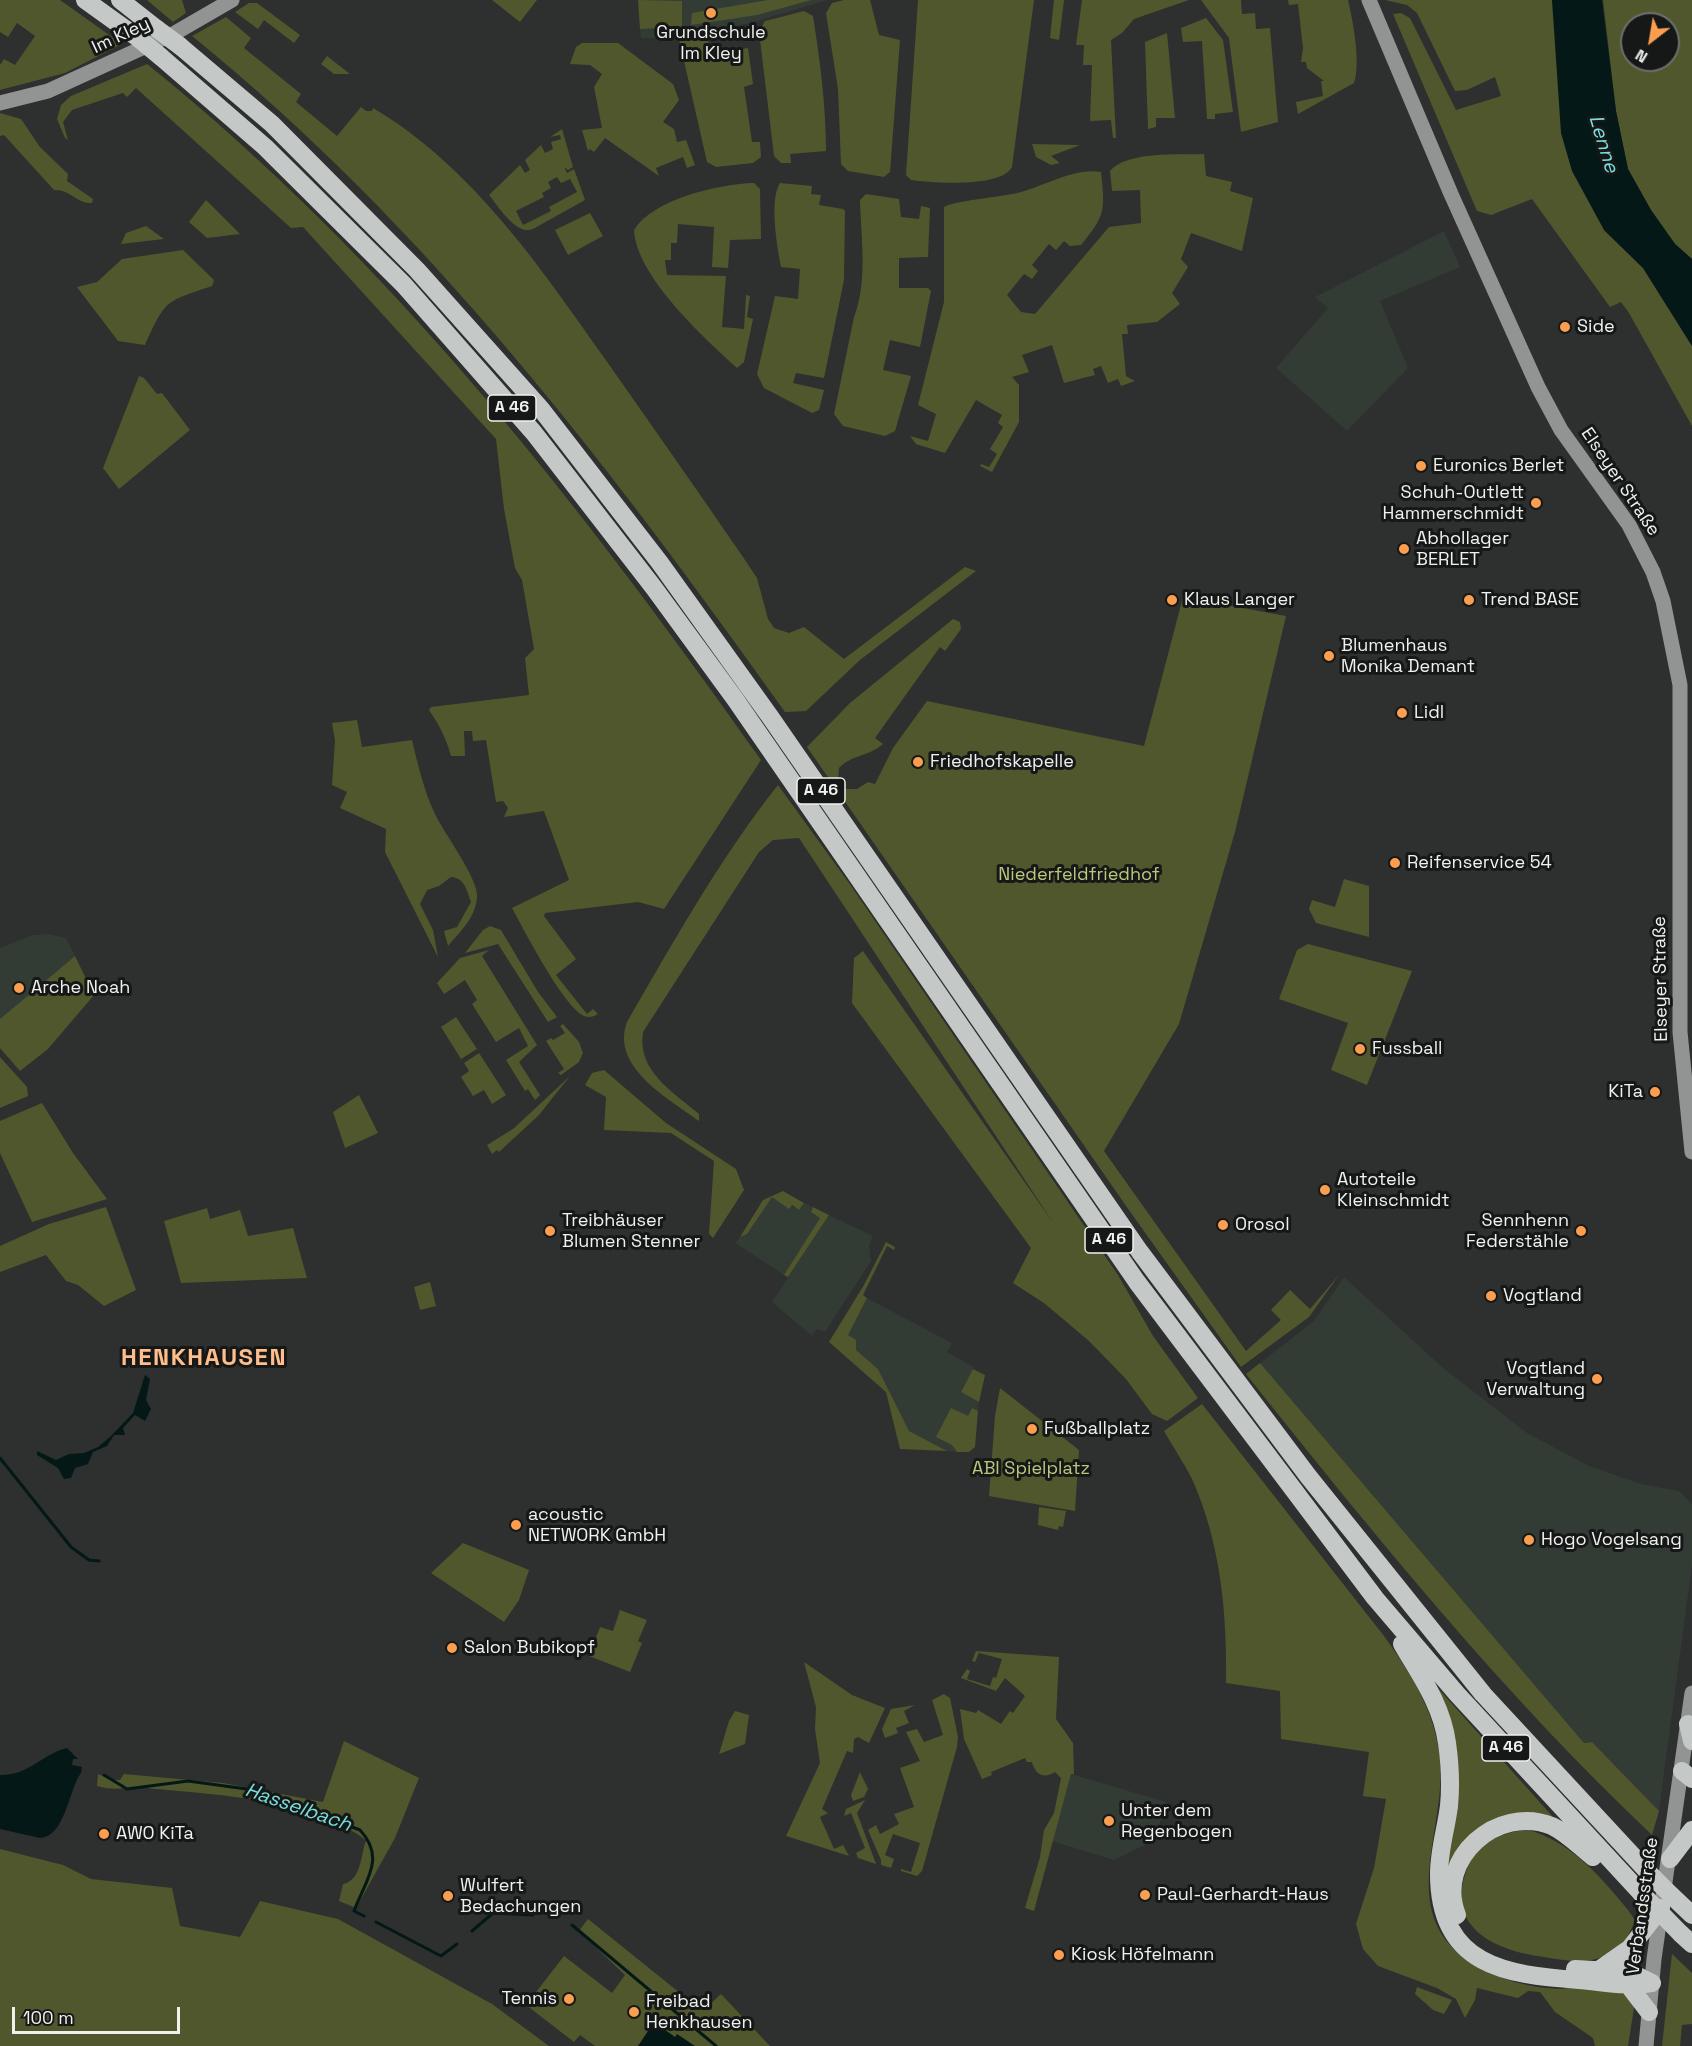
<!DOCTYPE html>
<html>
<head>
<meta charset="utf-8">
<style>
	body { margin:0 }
	#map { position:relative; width:1692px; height:2046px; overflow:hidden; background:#2d302e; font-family:"Space Grotesk",sans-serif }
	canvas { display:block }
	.north { position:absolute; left:1620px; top:12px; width:60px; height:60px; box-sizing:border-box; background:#161817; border:2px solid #6d6f6d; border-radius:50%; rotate:211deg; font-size:16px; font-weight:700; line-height:24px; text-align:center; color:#eff1ef }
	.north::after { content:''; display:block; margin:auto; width:21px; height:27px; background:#fb9e50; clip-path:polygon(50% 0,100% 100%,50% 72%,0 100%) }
	.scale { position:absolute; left:12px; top:2007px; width:168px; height:27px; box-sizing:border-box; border:3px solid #eff1ef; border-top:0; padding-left:8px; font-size:18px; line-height:21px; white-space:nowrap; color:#eff1ef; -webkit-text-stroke:4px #161817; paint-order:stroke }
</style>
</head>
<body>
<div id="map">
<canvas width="1692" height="2046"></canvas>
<div class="north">N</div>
<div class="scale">100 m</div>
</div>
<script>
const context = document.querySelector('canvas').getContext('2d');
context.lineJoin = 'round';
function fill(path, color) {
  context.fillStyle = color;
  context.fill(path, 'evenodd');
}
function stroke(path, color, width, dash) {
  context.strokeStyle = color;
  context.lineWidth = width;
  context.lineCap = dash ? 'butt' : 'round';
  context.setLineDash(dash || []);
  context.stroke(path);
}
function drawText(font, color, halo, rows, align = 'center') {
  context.font = font + ' "Space Grotesk",sans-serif';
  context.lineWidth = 6;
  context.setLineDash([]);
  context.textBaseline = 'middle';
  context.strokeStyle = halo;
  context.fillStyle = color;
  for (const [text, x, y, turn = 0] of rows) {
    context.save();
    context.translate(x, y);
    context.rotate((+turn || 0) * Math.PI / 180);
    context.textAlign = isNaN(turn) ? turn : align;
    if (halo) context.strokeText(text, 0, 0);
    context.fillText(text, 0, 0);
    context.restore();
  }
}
fill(new Path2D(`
	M638 0H828L750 23 671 38H641Z
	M1444 231 1460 267 1380 301 1408 368 1347 431 1276 368 1328 308 1315 297Z
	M49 934 66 938 75 956 0 1019V948L33 935Z
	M772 1196 799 1210 804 1203 813 1207 811 1212 820 1218 784 1275 735 1243 740 1237 747 1234Z
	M829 1215 873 1236 869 1246 871 1261 825 1332 817 1329 812 1336 772 1302Z
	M1344 1277 1442 1367 1527 1433 1589 1466 1641 1484 1679 1491 1692 1504V1565L1659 1811 1592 1742 1584 1743 1260 1363 1314 1321Z
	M867 1298 952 1343 947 1352 974 1367 961 1392 979 1402 978 1411 972 1408 968 1417 937 1437 952 1445 957 1452 947 1451 909 1431 878 1369 856 1350 847 1335Z
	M1071 1774 1166 1802 1155 1840 1114 1860 1052 1841Z`), '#333b35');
fill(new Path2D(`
	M0 0H60L122 44 65 73 0 90V65L4 59 15 65 35 36 17 23 8 37 0 32Z
	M147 0H182L186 13 173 22Z
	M492 0H537L520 22Z
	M638 0 682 1V27L640 29Z
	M768 0H811L757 15 691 25 692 13Z
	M844 0H870L879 35 900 40 890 172 884 177 848 171 841 164 838 89 826 13 832 3Z
	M918 0H1034L1012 167C1001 188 933 183 911 180L906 175Z
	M1054 0H1064L1059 40 1050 38Z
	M1082 0H1189L1134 19 1122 33 1111 40 1116 138H1113L1111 120 1090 121 1092 65H1083L1084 45H1076Z
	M1201 0H1241L1242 14 1255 13 1256 29 1270 28 1278 122 1241 132 1229 38Z
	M1288 0H1348C1353 20 1361 64 1354 83L1298 114 1296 102 1323 96 1321 81H1324L1307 68 1306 62H1301L1303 48 1298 4 1289 5Z
	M1385 0H1552L1604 230 1643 268 1692 346V426L1629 313 1621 302 1610 307 1532 199 1491 215 1477 211 1393 14 1401 13 1410 18 1456 110 1501 96 1495 77 1467 90 1455 91 1417 13 1407 5Z
	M1603 0H1692V259L1675 244 1651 210 1628 169 1616 111ZM1632 24H1668V60H1632Z
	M249 3H257L300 35 294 43 264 20 258 29 235 12Z
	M804 11 813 16C820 61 826 105 826 151L790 154 791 163H781L774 156 759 31 765 21Z
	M226 17 251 38 244 48 301 94 296 102 337 136 361 107 366 111H372L373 108C470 165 539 265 603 356 650 423 697 490 743 557L757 578 768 619 774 628 789 633 804 627 844 659 965 567 976 571 860 660 806 711 785 712C611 467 427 226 192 36Z
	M1206 18 1223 40 1233 112 1215 114V119H1207L1202 41 1183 42 1181 28Z
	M1167 33 1175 118H1156V127L1148 129 1145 42Z
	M707 34 711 54 748 48 753 84 744 87 752 142H760L761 157 753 163 716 167 707 162 679 39Z
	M582 43H618L673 84 679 100 663 122 674 129 677 142 686 140 695 165 687 168 683 157 656 168 659 176 605 138 594 152 590 149 588 151 582 130 602 128 594 87 602 74 590 65 570 64 576 47Z
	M327 56 350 74H334L321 64Z
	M147 64C392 261 581 505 761 760L664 909 638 902 545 913 544 916 576 959 556 975 587 1014 593 1009 598 1014C593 1017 589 1018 584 1016 563 1006 524 930 512 908L569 880 544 811 504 817 508 808 503 801 496 802 486 740 473 741 472 731H464L465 756H451C446 737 438 723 429 710L431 707 529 695 525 658 534 649 522 580 515 568 504 509 496 439 303 227 291 228 136 88 127 97 123 93 72 110 63 122 68 140 65 138 57 119 61 105 71 96Z
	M0 113 21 119 40 147 68 174 67 181 93 199 92 203C77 204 70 189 54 190L4 135 0 136Z
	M562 129 573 167 568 170 564 167 567 173 574 169 585 200 533 229C516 236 499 207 489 195L520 165 525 173 530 170 525 160 541 145 545 153 553 149 551 142 561 139 560 135 550 137ZM557 177 561 183 570 179 577 192 549 207 551 211 523 225 516 211 544 197 542 193 551 188 548 182Z
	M1032 144 1080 145 1051 156 1060 163 1051 165 1036 157Z
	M1204 154 1206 176 1232 182 1230 191 1253 198 1242 251 1191 233 1181 259 1188 267 1172 293 1180 304 1157 322 1127 325 1128 334H1122L1126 376 1135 381 1121 386 1118 379 1108 383 1101 366 1093 369 1095 375 1064 383 1052 345 1022 355 1029 372 1012 377 1019 385V422L992 472 980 466 981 464 989 467 997 454 990 449 1003 427 998 423 1002 415 976 400 945 453 916 444 910 436 928 441 936 414 918 405 944 302V207C953 201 1001 197 1017 193 1043 187 1074 167 1101 172 1105 210 1106 215 1081 245L1070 246 1064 241 1056 250 1049 244 1032 265 1038 271 1032 279 1024 274 1007 295 1021 312 1035 314 1109 227 1141 223 1140 190 1112 191 1110 171C1127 151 1178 155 1204 154Z
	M754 183 760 189 761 239 730 240 728 268 712 267 714 227 678 224 677 243H671V260H665L667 275 726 276 722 327 744 329 746 295 750 296 747 317 753 319 744 362 737 368C704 338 636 276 634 230 653 199 719 184 754 183Z
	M780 183 812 186 811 194 821 195 819 205 843 209 845 211 844 280 824 378 796 373 793 383 824 390 819 410 812 413 764 388 757 374 775 296 798 299 800 269 781 267C777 246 769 200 780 183Z
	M866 194 899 199 901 217 919 219 921 206 930 208 928 257 899 258V288H928L931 291 920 347 890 340 883 370 911 376 895 431 885 436 843 426 834 414 854 317C868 281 861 238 860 200Z
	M206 200 240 234 207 238 189 222Z
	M590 213 603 236 568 255 555 230Z
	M146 226 164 239 121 244 126 233Z
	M183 250 214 280 212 286C165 302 166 299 145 345L118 341 77 287 97 282 122 259Z
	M139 376 144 378 157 394 162 393 190 430 119 489 103 468Z
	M1183 597 1286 616 1235 832 1179 1024 1104 1151 1246 1351 1281 1320 1271 1310 1290 1290 1310 1309 1339 1275 1309 1317 1241 1367 1131 1213 807 747 850 703 953 619 960 622 961 629 945 651 940 647 875 738 883 744C870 756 851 755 839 768L838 781 846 789H857L868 782 875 784 893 748 927 701 1144 746Z
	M357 720 362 747 412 740C418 765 424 791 435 814 444 833 477 877 477 895 477 916 461 931 448 946L444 931 457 927 471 902C467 891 465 878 451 877L439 886 427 890 420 904 433 930 438 957 385 852 386 829 340 808 347 792 332 785 335 741 332 723Z
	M778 785 849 883 1118 1275 1153 1336 1198 1398 1167 1421 1152 1414 1126 1379 1089 1341 1044 1303 1013 1283 1031 1248 852 1003 854 958 863 951 1054 1224 799 838 773 840 759 852 643 1032C637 1071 672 1091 699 1114V1121C669 1099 610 1067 627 1022 674 941 720 858 778 785Z
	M1344 879 1369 886V937L1316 923 1309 909 1312 900 1335 907Z
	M490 926 501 930 538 992 557 1017 548 1022 498 944 465 953 483 930Z
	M1308 944 1412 971 1367 1085 1331 1070 1348 1023 1279 999 1297 950Z
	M489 950 482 956 537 1045 519 1062 540 1095 535 1100 528 1089 525 1091 506 1060 528 1046 519 1028 496 1042 472 1004 477 1000 465 980 444 994 437 983 460 958Z
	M75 956 94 995 48 1049 20 1071 0 1048V1019Z
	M456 1017 477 1049 461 1059 441 1027Z
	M563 1024 579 1042 583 1053 579 1062 561 1075 558 1073 564 1069 546 1041 551 1038 553 1040 565 1033 560 1026Z
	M479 1053 506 1095 492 1104 484 1090 473 1096 461 1077 469 1071 464 1063Z
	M0 1057 27 1087 28 1096 0 1108Z
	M604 1070 666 1123 736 1169 744 1190 713 1238 709 1234 714 1161 671 1133 604 1130 606 1097 585 1085 592 1073Z
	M570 1076 539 1115 499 1152 497 1150 492 1154 487 1145 513 1129Z
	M359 1095 378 1133 345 1148 333 1112Z
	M42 1103 73 1153 107 1199 32 1222 0 1153V1121Z
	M783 1191 804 1203 799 1210 792 1205 789 1209 772 1197 747 1234 740 1237 763 1200Z
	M106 1207 136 1290 104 1306 78 1285 66 1281 46 1255 0 1272V1246L49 1224Z
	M813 1207 829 1215 788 1277 784 1275 820 1218 811 1212Z
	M207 1208 210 1219 240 1210 248 1236 293 1228 307 1278 181 1283 164 1221Z
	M886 1242 895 1247 894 1250 887 1246 863 1295 867 1298 848 1335 856 1340V1350L878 1369 909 1431 947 1451 900 1449 886 1392 829 1342 864 1285Z
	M430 1282 436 1306 420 1310 414 1287Z
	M1260 1363 1584 1743 1592 1742 1659 1811 1652 1835C1503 1694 1374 1535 1246 1374Z
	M973 1369 985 1375 979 1402 961 1392Z
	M1000 1388 1079 1450 1075 1511 989 1496 995 1416Z
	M1202 1404 1384 1636C1411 1674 1435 1711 1440 1759 1447 1831 1393 1916 1474 1964 1500 1980 1530 1988 1560 1989 1565 1989 1569 1987 1574 1987 1593 1986 1614 1988 1631 1996L1634 2008 1628 2046H1595L1593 2038 1555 2012 1540 1992 1528 1991 1518 1998 1477 1988 1475 2000 1465 2018 1456 1999 1437 1988 1378 1966 1363 1949 1356 1924 1374 1868 1386 1799 1363 1796 1369 1752 1281 1739 1280 1691 1226 1683C1227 1614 1221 1544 1192 1479 1184 1463 1173 1447 1164 1431Z
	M951 1408 968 1416 972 1408 978 1411 975 1447 969 1452H957L952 1445 936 1437Z
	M1039 1507 1066 1511 1063 1527 1059 1526 1058 1530 1038 1525Z
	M463 1543 529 1570 519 1600 504 1622 431 1573Z
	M620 1610 647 1620 638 1641 642 1643 630 1672 589 1656 600 1627 613 1631Z
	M976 1651 1059 1657 1056 1719 1073 1743 1074 1774H1071L1034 1911 1025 1908 1040 1857 1044 1830 1054 1813 1061 1778 1055 1772C1044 1779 1035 1775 1032 1762H1027L1025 1758 991 1772 992 1775 982 1779 964 1739 960 1709 976 1713 978 1710 1001 1724 1010 1711 1013 1713 1025 1696 1005 1678 996 1691 961 1678 967 1669 970 1671 967 1679 990 1686 993 1677 996 1678 1002 1659 979 1653 975 1662 972 1661Z
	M804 1662 852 1695 885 1708 869 1743 858 1737 854 1739 853 1753 847 1751 822 1809 828 1813 820 1817 834 1849 843 1845 849 1856 786 1836 820 1763 815 1729 816 1707Z
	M1429 1678 1561 1826 1494 1821 1444 1897 1451 1815Z
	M944 1694 950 1698 958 1737 957 1747 922 1871 917 1876 901 1871V1869L911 1872 920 1843 893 1834 885 1855 894 1859 891 1868 881 1865V1860L868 1830 876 1825 880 1834 899 1824 894 1814 914 1807 900 1768 920 1761 906 1732 917 1729 924 1742 943 1735 932 1700Z
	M915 1705 904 1711 909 1723 896 1728 898 1733 885 1738 882 1729 891 1709Z
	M735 1711 749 1715 745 1744 719 1754 729 1721Z
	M344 1741 419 1778 395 1838 356 1908 339 1901 343 1884C361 1881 361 1855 366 1840 309 1798 216 1795 147 1788 128 1786 117 1792 97 1786L98 1774 112 1780H120L124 1774 223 1783 323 1802Z
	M860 1772 868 1789 864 1797 853 1801 851 1795Z
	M865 1800 857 1813 876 1864 858 1858 856 1853 865 1848 851 1813 844 1816 846 1809Z
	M1528 1830C1570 1841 1601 1877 1628 1910L1635 1920C1629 1938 1618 1953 1599 1958 1582 1964 1562 1960 1544 1957 1492 1950 1442 1926 1469 1864 1479 1840 1504 1832 1528 1830Z
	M0 1849 63 1865 91 1879 172 1888 180 1926 240 1937 260 1901 338 1919 492 2004 549 2046H0Z
	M588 1919 680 1993 707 2007 721 1994 770 2046H595L580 2035 574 2042 526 2005 564 1956 612 1993 625 1975 579 1931Z
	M1672 1954 1692 1973V2024L1682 2025 1680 2046H1662Z
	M1417 1987 1452 2000 1444 2014 1433 2010 1415 1994Z`), '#50572d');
fill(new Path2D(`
	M1552 0H1602L1616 111 1628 169 1651 210 1675 244 1692 259V346L1643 268 1604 230 1572 171 1561 133Z
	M145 1375 150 1379 146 1400 151 1409 145 1421 135 1415 123 1428 125 1435H114L107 1446 93 1452 88 1464 75 1468 71 1478 64 1479 58 1468 37 1455V1451L56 1460 69 1454 84 1453 98 1447 110 1437 133 1413Z
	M67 1748 78 1759H73L72 1765 82 1767 81 1773C69 1789 65 1837 40 1838L0 1829V1775C28 1776 42 1754 67 1748Z
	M654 2022 675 2037 677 2034 695 2046H638Z`), '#041817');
stroke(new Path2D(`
	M0 1458 71 1547 89 1560 99 1561
	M104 1775 127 1789 188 1781 254 1790 360 1830C386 1858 366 1879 354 1911L364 1916
	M376 1922 441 1956 457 1944
	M572 1925 716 2046
	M472 1931 493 1913 533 1915`), '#041817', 3);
stroke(new Path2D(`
	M1369 0 1451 194 1538 387 1561 430 1629 525 1653 572 1663 601 1680 685V1032L1692 1152
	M0 103 48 91 175 33 232 0
	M1646 2046 1654 1959 1692 1693`), '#919493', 15);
stroke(new Path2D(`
	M85 0 138 38
	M120 0 157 29
	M180 46 272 124 417 270 541 409 660 563 771 718 1140 1252 1308 1476 1483 1694 1647 1871
	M161 57 265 147 404 285 534 433 654 588 735 699 1137 1282 1293 1489 1375 1598 1457 1694 1641 1893
	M1402 1644C1420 1675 1442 1705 1447 1743 1450 1764 1451 1785 1449 1806 1446 1829 1439 1851 1439 1874 1439 1966 1506 1975 1579 1980 1604 1982 1627 1987 1652 1983
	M1688 1724 1692 1741
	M1682 1771 1692 1779
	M1670 1859 1692 1830
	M1671 1895 1692 1915
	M1457 1915C1435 1859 1497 1804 1552 1826 1567 1833 1580 1847 1593 1857
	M1681 1934 1692 1944
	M1575 1969 1630 1972 1652 1983
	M1600 1969 1630 1948 1661 1908
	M1629 1986 1649 2012`), '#c4c9c7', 18);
stroke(new Path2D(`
	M157 29 180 46
	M138 38 161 57
	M1647 1871 1671 1895
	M1641 1893 1681 1934`), '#c4c9c7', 18);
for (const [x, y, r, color] of [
	[711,13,6,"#fb9e50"],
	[1565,327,6,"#fb9e50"],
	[1421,466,6,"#fb9e50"],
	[1536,503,6,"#fb9e50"],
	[1404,549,6,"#fb9e50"],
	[1172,600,6,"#fb9e50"],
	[1469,600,6,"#fb9e50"],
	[1329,656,6,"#fb9e50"],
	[1402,713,6,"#fb9e50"],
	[918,762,6,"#fb9e50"],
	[1395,863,6,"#fb9e50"],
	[19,988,6,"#fb9e50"],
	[1360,1049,6,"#fb9e50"],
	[1655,1092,6,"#fb9e50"],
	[1325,1190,6,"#fb9e50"],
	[1223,1225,6,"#fb9e50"],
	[550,1231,6,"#fb9e50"],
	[1581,1231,6,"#fb9e50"],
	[1491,1296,6,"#fb9e50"],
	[1597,1379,6,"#fb9e50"],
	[1032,1429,6,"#fb9e50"],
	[516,1525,6,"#fb9e50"],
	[1529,1540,6,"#fb9e50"],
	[452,1648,6,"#fb9e50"],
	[1109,1821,6,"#fb9e50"],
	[104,1834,6,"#fb9e50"],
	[1145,1895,6,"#fb9e50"],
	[448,1896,6,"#fb9e50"],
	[1059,1955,6,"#fb9e50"],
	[569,1999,6,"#fb9e50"],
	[634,2012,6,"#fb9e50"]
]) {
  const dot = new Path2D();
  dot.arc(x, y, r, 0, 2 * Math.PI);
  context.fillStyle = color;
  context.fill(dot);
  stroke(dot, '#161817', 2);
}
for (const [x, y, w] of [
	[512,408,48],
	[821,791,48],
	[1109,1240,48],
	[1506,1748,48]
]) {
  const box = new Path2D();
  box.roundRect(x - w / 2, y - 13, w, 26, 4.5);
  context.fillStyle = '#161817';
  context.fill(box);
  stroke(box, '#eff1ef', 1.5);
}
drawText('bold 16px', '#eff1ef', null, [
	["A 46",512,408],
	["A 46",821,791],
	["A 46",1109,1240],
	["A 46",1506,1748]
]);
drawText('18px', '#eff1ef', '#161817', [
	["Grundschule",711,33,"center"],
	["Im Kley",711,54,"center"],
	["Side",1577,327],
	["Euronics Berlet",1433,466],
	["Schuh-Outlett",1524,493,"right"],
	["Hammerschmidt",1524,514,"right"],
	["Abhollager",1416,539],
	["BERLET",1416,560],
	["Klaus Langer",1184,600],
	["Trend BASE",1481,600],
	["Blumenhaus",1341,646],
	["Monika Demant",1341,667],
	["Lidl",1414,713],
	["Friedhofskapelle",930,762],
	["Reifenservice 54",1407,863],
	["Arche Noah",31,988],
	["Fussball",1372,1049],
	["KiTa",1643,1092,"right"],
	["Autoteile",1337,1180],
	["Kleinschmidt",1337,1201],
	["Treibhäuser",562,1221],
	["Blumen Stenner",562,1242],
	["Sennhenn",1569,1221,"right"],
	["Federstähle",1569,1242,"right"],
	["Orosol",1235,1225],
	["Vogtland",1503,1296],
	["Vogtland",1585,1369,"right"],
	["Verwaltung",1585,1390,"right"],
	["Fußballplatz",1044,1429],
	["acoustic",528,1515],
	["NETWORK GmbH",528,1536],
	["Hogo Vogelsang",1541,1540],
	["Salon Bubikopf",464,1648],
	["Unter dem",1121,1811],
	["Regenbogen",1121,1832],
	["AWO KiTa",116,1834],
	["Wulfert",460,1886],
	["Bedachungen",460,1907],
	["Paul-Gerhardt-Haus",1157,1895],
	["Kiosk Höfelmann",1071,1955],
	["Tennis",557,1999,"right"],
	["Freibad",646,2002],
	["Henkhausen",646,2023]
], 'left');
drawText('18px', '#eff1ef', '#161817', [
	["Im Kley",121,36,-25],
	["Elseyer Straße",1620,482,56],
	["Elseyer Straße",1661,979,-91],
	["Verbandsstraße",1643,1906,-82]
]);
drawText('18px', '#bbc77d', '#161817', [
	["Niederfeldfriedhof",1079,875],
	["ABI Spielplatz",1031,1469]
]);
drawText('italic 20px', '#78dfdc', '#161817', [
	["Lenne",1603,144,73],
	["Hasselbach",298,1808,19]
]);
context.letterSpacing = '1.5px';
drawText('bold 24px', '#febd8a', '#161817', [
	["HENKHAUSEN",204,1358]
]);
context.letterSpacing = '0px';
</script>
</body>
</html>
